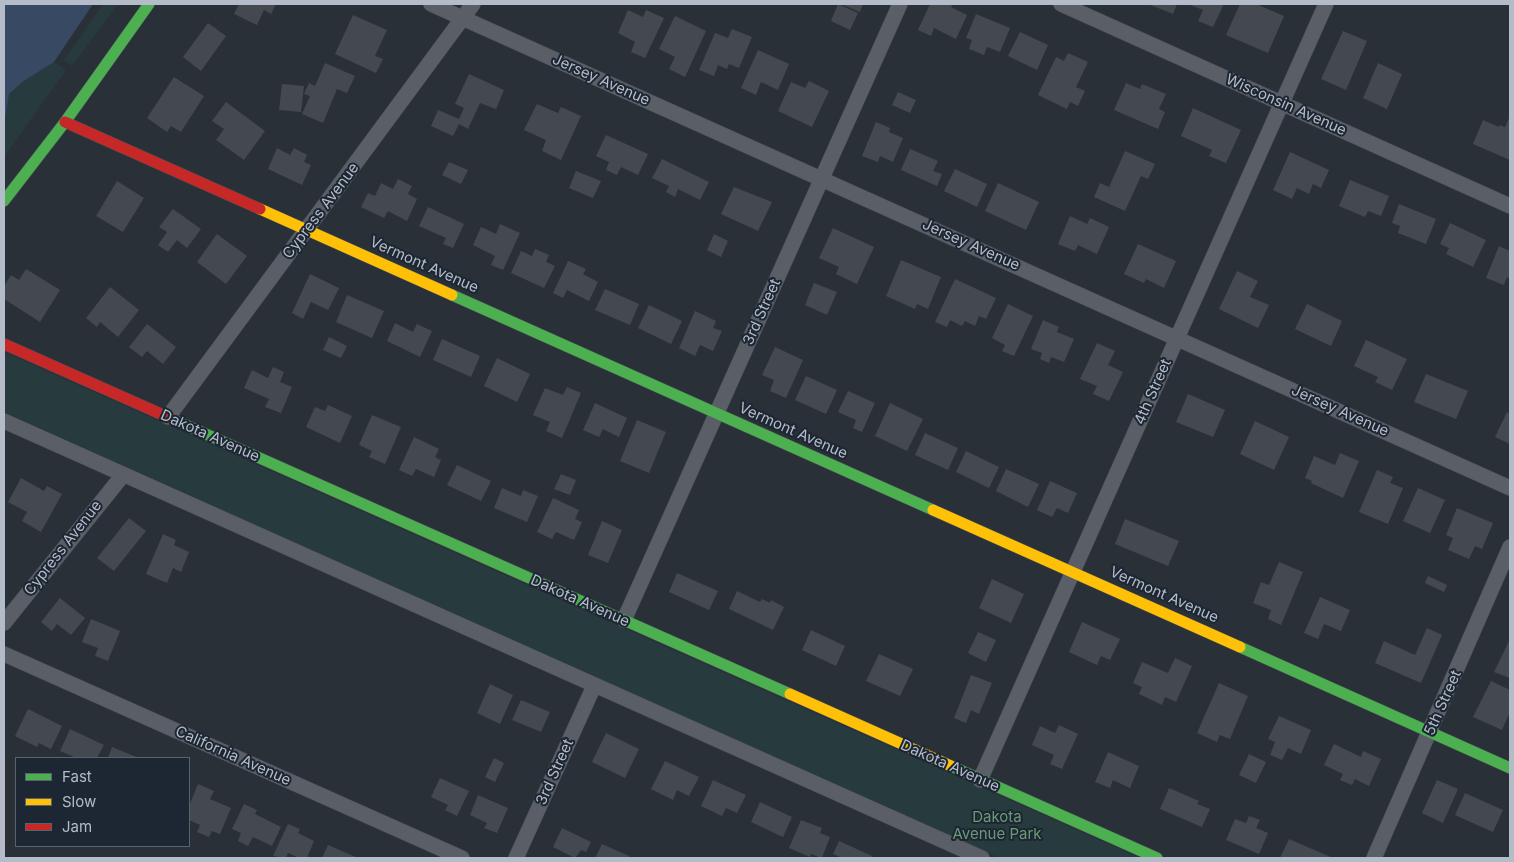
<!DOCTYPE html>
<html>
<head>
<meta charset="utf-8">
<style>
	body { margin:0 }
	#map { position:relative; width:1514px; height:862px; overflow:hidden; background:#2a3038; font-family:Inter,sans-serif }
	canvas { display:block }
	.frame { position:absolute; inset:0; border:5px solid #b4bcc9; pointer-events:none }
	.legend { position:absolute; left:15px; top:757px; width:175px; height:90px; box-sizing:border-box; background:#1d2633; border:1px solid #59626f; margin:0; padding:6px 9px; list-style:none; font-size:15px; color:#b4bcc9 }
	.legend li { display:flex; align-items:center; gap:10px; height:25px }
	.legend b { width:25px; border:1px solid #59626f }
</style>
</head>
<body>
<div id="map">
<canvas width="1514" height="862"></canvas>
<div class="frame"></div>
<ul class="legend">
<li><b style="height:6px;background:#4caf50"></b>Fast</li>
<li><b style="height:6px;background:#ffc107"></b>Slow</li>
<li><b style="height:6px;background:#c62828"></b>Jam</li>
</ul>
</div>
<script>
const context = document.querySelector('canvas').getContext('2d');
context.lineJoin = 'round';
function fill(path, color) {
  context.fillStyle = color;
  context.fill(path, 'evenodd');
}
function stroke(path, color, width, dash) {
  context.strokeStyle = color;
  context.lineWidth = width;
  context.lineCap = dash ? 'butt' : 'round';
  context.setLineDash(dash || []);
  context.stroke(path);
}
function drawText(font, color, halo, rows, align = 'center') {
  context.font = font + ' Inter,sans-serif';
  context.lineWidth = 4;
  context.setLineDash([]);
  context.textBaseline = 'middle';
  context.strokeStyle = halo;
  context.fillStyle = color;
  for (const [text, x, y, turn = 0] of rows) {
    context.save();
    context.translate(x, y);
    context.rotate((+turn || 0) * Math.PI / 180);
    context.textAlign = isNaN(turn) ? turn : align;
    if (halo) context.strokeText(text, 0, 0);
    context.fillText(text, 0, 0);
    context.restore();
  }
}
fill(new Path2D(`
	M103 4H118L72 66 64 60Z
	M54 62 66 70 4 157C4 142 2 107 9 94 17 80 40 70 54 62Z
	M4 352 1140 858H1000L4 412Z`), '#273a3e');
fill(new Path2D(`
	M6 4H93L54 62 22 82 9 94 4 124V7Z`), '#384963');
fill(new Path2D(`
	M239 4H276L271 14 264 10 257 25 234 14Z
	M838 4 858 13 850 30 831 21Z
	M841 4H863L860 12Z
	M930 4H953L951 7 967 15 956 39 934 28 931 36 918 30Z
	M1148 4H1177L1173 14Z
	M1188 4H1224L1213 27 1198 21 1203 10Z
	M1240 4H1256L1284 16 1268 53 1226 35Z
	M628 10 643 17 646 10 664 18 645 58 631 52 635 42 618 33Z
	M976 14 1010 28 1000 52 987 47 984 55 969 49 972 40 966 38Z
	M353 15 387 30 375 56 383 59 376 73 335 54Z
	M675 16 706 31 685 77 669 69 675 57 659 49Z
	M208 23 226 36 201 71 183 57Z
	M732 29 752 37 739 68 729 64 727 69 718 65 714 76 699 70 715 33 728 38Z
	M1343 31 1367 41 1346 90 1321 79Z
	M1020 32 1048 45 1037 70 1008 56Z
	M758 50 789 64 778 90 761 82 756 95 741 88Z
	M1068 53 1088 62 1076 87 1085 91 1078 106 1070 102 1067 109 1038 95 1056 57 1064 61Z
	M325 63 355 76 347 93 337 89 323 123 302 114 310 96 304 94 309 83 315 86Z
	M1378 63 1402 74 1387 109 1363 98Z
	M469 74 504 90 496 109 480 103 468 129 459 124 453 136 431 126 438 110 459 119 464 108 455 104Z
	M174 77 204 96 181 132 171 126 167 132 147 118Z
	M809 81 829 91 812 127 778 111 791 82 805 88Z
	M1126 83 1140 89 1142 84 1166 94 1159 109 1165 112 1158 129 1114 110Z
	M282 84 304 86 301 112 279 110Z
	M898 92 916 100 910 113 892 105Z
	M226 102 265 131 244 160 216 140 224 129 212 121Z
	M537 104 558 113 561 107 581 116 561 160 542 151 546 140 524 130Z
	M1193 108 1241 130 1226 163 1209 156 1212 150 1181 136Z
	M1510 116V160L1473 144 1483 120 1499 127 1500 125 1505 127Z
	M876 122 890 128 889 132 903 138 893 162 880 156 878 162 862 156Z
	M606 135 648 154 638 175 621 167 617 175 606 170 609 162 596 156Z
	M277 148 290 155 294 148 307 155 304 162 311 165 302 185 268 169Z
	M910 149 938 161 933 171 942 174 937 186 901 170Z
	M1125 151 1155 164 1148 179 1141 176 1125 211 1094 197 1100 183 1109 187Z
	M1290 152 1329 170 1321 188 1313 184 1309 194 1297 188 1292 199 1273 190Z
	M662 159 709 182 700 200 678 189 675 197 666 192 669 186 652 178Z
	M449 162 468 170 461 184 442 175Z
	M955 169 987 184 977 207 944 191Z
	M576 171 601 181 593 198 569 188Z
	M398 179 412 186 408 194 417 199 407 221 388 211 384 218 361 207 368 193 375 196 381 183 393 189Z
	M1350 180 1389 196 1381 216 1368 211 1365 217 1339 206Z
	M117 181 144 198 123 232 96 216Z
	M998 183 1039 202 1026 230 985 211Z
	M734 187 772 202 758 231 721 214Z
	M1399 204 1436 219 1426 244 1398 233 1400 226 1392 223Z
	M428 207 464 224 453 248 443 244 446 238 419 226Z
	M173 209 201 229 187 248 177 240 168 252 158 245 167 232 159 227Z
	M1070 216 1087 224 1090 218 1109 227 1097 254 1078 245 1075 251 1058 244Z
	M1450 223 1486 240 1473 267 1446 254 1449 248 1440 244Z
	M500 224 520 233 503 270 491 265 495 256 473 245 481 227 496 234Z
	M833 228 874 247 857 284 836 274 839 267 819 258Z
	M217 234 247 256 226 284 197 262Z
	M714 234 728 241 721 257 707 250Z
	M1138 244 1176 261 1164 288 1146 279 1144 283 1124 274Z
	M1499 246 1510 251V279L1507 277 1504 285 1486 278Z
	M535 249 549 255 546 262 555 266 544 288 511 273 521 251 532 256Z
	M901 260 941 277 928 309 917 304 915 309 886 296Z
	M568 261 586 269 583 274 598 282 589 301 567 290 563 298 553 293Z
	M26 269 60 290 40 322 4 299V286L11 275 19 280Z
	M1237 271 1258 281 1250 297 1269 305 1258 328 1219 309Z
	M310 274 339 288 328 310 311 302 303 319 292 313Z
	M955 279 996 298 986 319 979 316 975 326 965 321 962 326 950 320 947 327 935 322Z
	M814 283 837 292 827 315 805 305Z
	M110 287 139 310 118 337 100 322 97 327 86 318Z
	M605 289 639 304 630 325 595 310Z
	M347 295 384 311 372 338 336 322Z
	M1008 304 1033 316 1014 356 1002 351 1005 345 992 338Z
	M1307 304 1342 321 1331 346 1295 329Z
	M649 305 682 321 671 344 638 328Z
	M695 311 716 321 713 328 722 331 713 351 700 345 695 356 679 348Z
	M1043 320 1059 327 1057 332 1074 339 1064 362 1051 357 1049 363 1040 359 1042 353 1031 349Z
	M395 323 413 332 417 324 432 331 420 357 387 341Z
	M147 324 176 347 163 364 147 351 142 357 129 347Z
	M329 337 347 346 341 358 323 350Z
	M442 339 480 356 471 377 433 360Z
	M1366 340 1407 359 1392 390 1375 382 1378 377 1354 366Z
	M1097 343 1115 351 1108 365 1123 372 1109 401 1093 394 1097 386 1080 379Z
	M775 347 803 360 786 398 770 391 774 380 762 375Z
	M497 358 530 374 517 402 484 386Z
	M273 367 284 372 280 382 292 387 281 413 265 407 269 399 244 388 252 370 268 378Z
	M1426 374 1468 391 1456 419 1414 402Z
	M806 376 837 390 826 414 795 400Z
	M567 387 581 393 562 438 546 431 550 422 533 415 545 388 563 395Z
	M848 391 875 403 862 432 853 428 856 420 838 412Z
	M1188 394 1225 410 1213 437 1176 422Z
	M595 403 627 418 619 437 603 429 599 437 583 430Z
	M890 403 923 419 907 451 875 436Z
	M328 405 352 416 340 443 306 427 315 407 325 411Z
	M1507 412 1510 414V444L1495 437Z
	M372 415 401 427 385 464 369 457 372 451 359 445Z
	M637 420 666 432 649 473 620 461Z
	M1255 421 1289 437 1274 470 1240 454Z
	M925 433 958 448 948 470 915 455Z
	M414 437 439 449 435 457 441 460 434 477 416 469 412 476 399 470Z
	M966 451 999 467 989 488 956 472Z
	M1340 453 1359 461 1343 498 1311 483 1312 481 1305 478 1314 456 1335 465Z
	M457 465 491 481 481 501 447 485Z
	M1006 469 1039 484 1028 507 996 491Z
	M1377 470 1393 477 1390 483 1403 488 1388 524 1359 512Z
	M561 474 576 480 570 495 554 489Z
	M21 478 44 491 47 486 62 494 41 532 22 521 27 512 8 502Z
	M1050 481 1077 493 1068 513 1057 508 1052 517 1037 510Z
	M502 488 521 496 523 490 538 496 527 522 494 508Z
	M1418 488 1445 500 1430 533 1403 521Z
	M553 498 579 510 575 519 582 522 574 540 556 532 552 539 537 532Z
	M1457 508 1493 523 1482 549 1475 546 1469 559 1448 550 1453 538 1446 535Z
	M129 518 146 531 114 571 97 558Z
	M1125 519 1179 541 1168 566 1115 544Z
	M602 521 622 530 608 563 588 555Z
	M163 534 176 540 174 545 189 552 181 572 173 568 167 583 146 574Z
	M1279 562 1303 572 1281 625 1268 619 1271 610 1253 603 1261 582 1269 585Z
	M677 573 718 591 709 610 669 592Z
	M1428 576 1447 585 1444 592 1425 583Z
	M992 579 1024 594 1011 623 979 608Z
	M737 591 760 602 762 599 770 603 771 600 784 607 773 630 729 609Z
	M1320 597 1350 610 1341 631 1324 624 1318 639 1304 633Z
	M60 598 85 618 71 635 57 624 52 631 41 622Z
	M91 619 120 631 108 661 95 656 98 648 82 642Z
	M1082 622 1120 639 1110 660 1101 656 1097 665 1069 652Z
	M1427 628 1442 635 1421 683 1375 663 1384 641 1415 655Z
	M811 630 845 646 836 666 802 650Z
	M978 632 996 640 986 662 968 653Z
	M1510 639V678L1494 672Z
	M879 654 913 669 900 696 866 681Z
	M1175 658 1192 666 1176 702 1165 697 1162 705 1139 694 1142 687 1133 683 1142 662 1168 673Z
	M971 675 992 683 979 714 971 710 966 723 954 718Z
	M1491 681 1510 690V712L1502 730 1473 717Z
	M1219 683 1248 696 1230 739 1220 735 1217 742 1197 733Z
	M490 684 513 695 500 724 477 713Z
	M521 700 550 712 541 732 512 720Z
	M28 709 62 726 51 749 39 743 37 747 15 736Z
	M1279 716 1311 730 1301 754 1288 748 1282 760 1270 755 1275 742 1268 739Z
	M1059 725 1078 734 1062 769 1050 764 1054 755 1032 745 1040 726 1055 733Z
	M70 729 104 745 97 758H76L60 751Z
	M606 733 639 749 625 778 592 762Z
	M1334 744 1361 757 1363 751 1381 759 1369 786 1355 779 1352 785 1340 780 1343 774 1324 765Z
	M112 747 139 758H108Z
	M1108 752 1139 766 1130 788 1113 780 1110 788 1095 782Z
	M1249 754 1266 762 1256 783 1239 775Z
	M494 758 504 763 495 782 485 777Z
	M665 761 699 777 689 796 677 790 673 800 651 789Z
	M440 778 469 791 457 816 445 810 448 805 431 797Z
	M713 780 746 795 737 813 726 808 722 816 701 806Z
	M1437 780 1458 789 1443 823 1422 813Z
	M198 784 214 791 210 799 231 808 220 834 212 831 209 837 197 832 200 825 189 820V806Z
	M1169 788 1199 801 1197 804 1210 809 1202 827 1160 809Z
	M1465 793 1503 810 1493 832 1455 815Z
	M478 795 508 808 497 833 484 828 487 823 470 815Z
	M760 802 792 817 783 837 751 822Z
	M244 804 257 810 255 814 281 827 272 846 253 837 248 846 238 841 241 833 232 829Z
	M1249 816 1260 820 1256 828 1268 833 1259 854 1226 840 1235 819 1246 823Z
	M801 820 822 828 820 833 830 837 822 858 811 854 810 857 789 848Z
	M288 824 300 829 298 833 314 841 307 858H299L288 853 286 858 273 856Z
	M562 828 591 842 586 852 581 850 575 858 553 847Z
	M1289 839 1333 858H1280Z
	M839 841 872 856 871 858H842L833 854Z
	M602 844 629 856 628 858H595Z
	M328 845 358 858H322Z`), '#444950');
const street = new Path2D(`
	M431 4 1510 488
	M1061 4 1510 206
	M168 417 473 4
	M4 421 982 858
	M624 620 900 4
	M4 623 123 475
	M4 654 462 858
	M980 780 1326 4
	M516 858 594 686
	M1374 858 1510 547`);
const fast = new Path2D(`
	M4 201 65 122 149 4
	M452 295 933 510
	M172 419 790 694
	M1240 647 1510 768
	M951 766 1157 858`);
const slow = new Path2D(`
	M260 209 452 295
	M933 510 1240 647
	M790 694 951 766`);
const jam = new Path2D(`
	M65 122 260 209
	M4 344 172 419`);
stroke(street, '#484c53', 16);
stroke(fast, '#484c53', 12);
stroke(slow, '#484c53', 12);
stroke(jam, '#484c53', 12);
stroke(street, '#5a5e66', 15);
stroke(fast, '#4caf50', 11);
stroke(slow, '#ffc107', 11);
stroke(jam, '#c62828', 11);
drawText('15px', '#b4bcc9', '#1d2633', [
	["Jersey Avenue",601,80,24],
	["Wisconsin Avenue",1286,105,24],
	["Cypress Avenue",321,211,-53],
	["Jersey Avenue",971,245,24],
	["Vermont Avenue",424,265,24],
	["3rd Street",762,312,-66],
	["4th Street",1153,392,-66],
	["Jersey Avenue",1340,411,24],
	["Vermont Avenue",793,431,24],
	["Dakota Avenue",210,436,24],
	["Cypress Avenue",63,548,-52],
	["Vermont Avenue",1164,595,24],
	["Dakota Avenue",580,601,24],
	["5th Street",1443,703,-66],
	["California Avenue",233,756,24],
	["Dakota Avenue",950,766,24],
	["3rd Street",555,772,-66]
]);
drawText('15px', '#6b9a76', '#1d2633', [
	["Dakota",997,817],
	["Avenue Park",997,834]
]);
</script>
</body>
</html>
